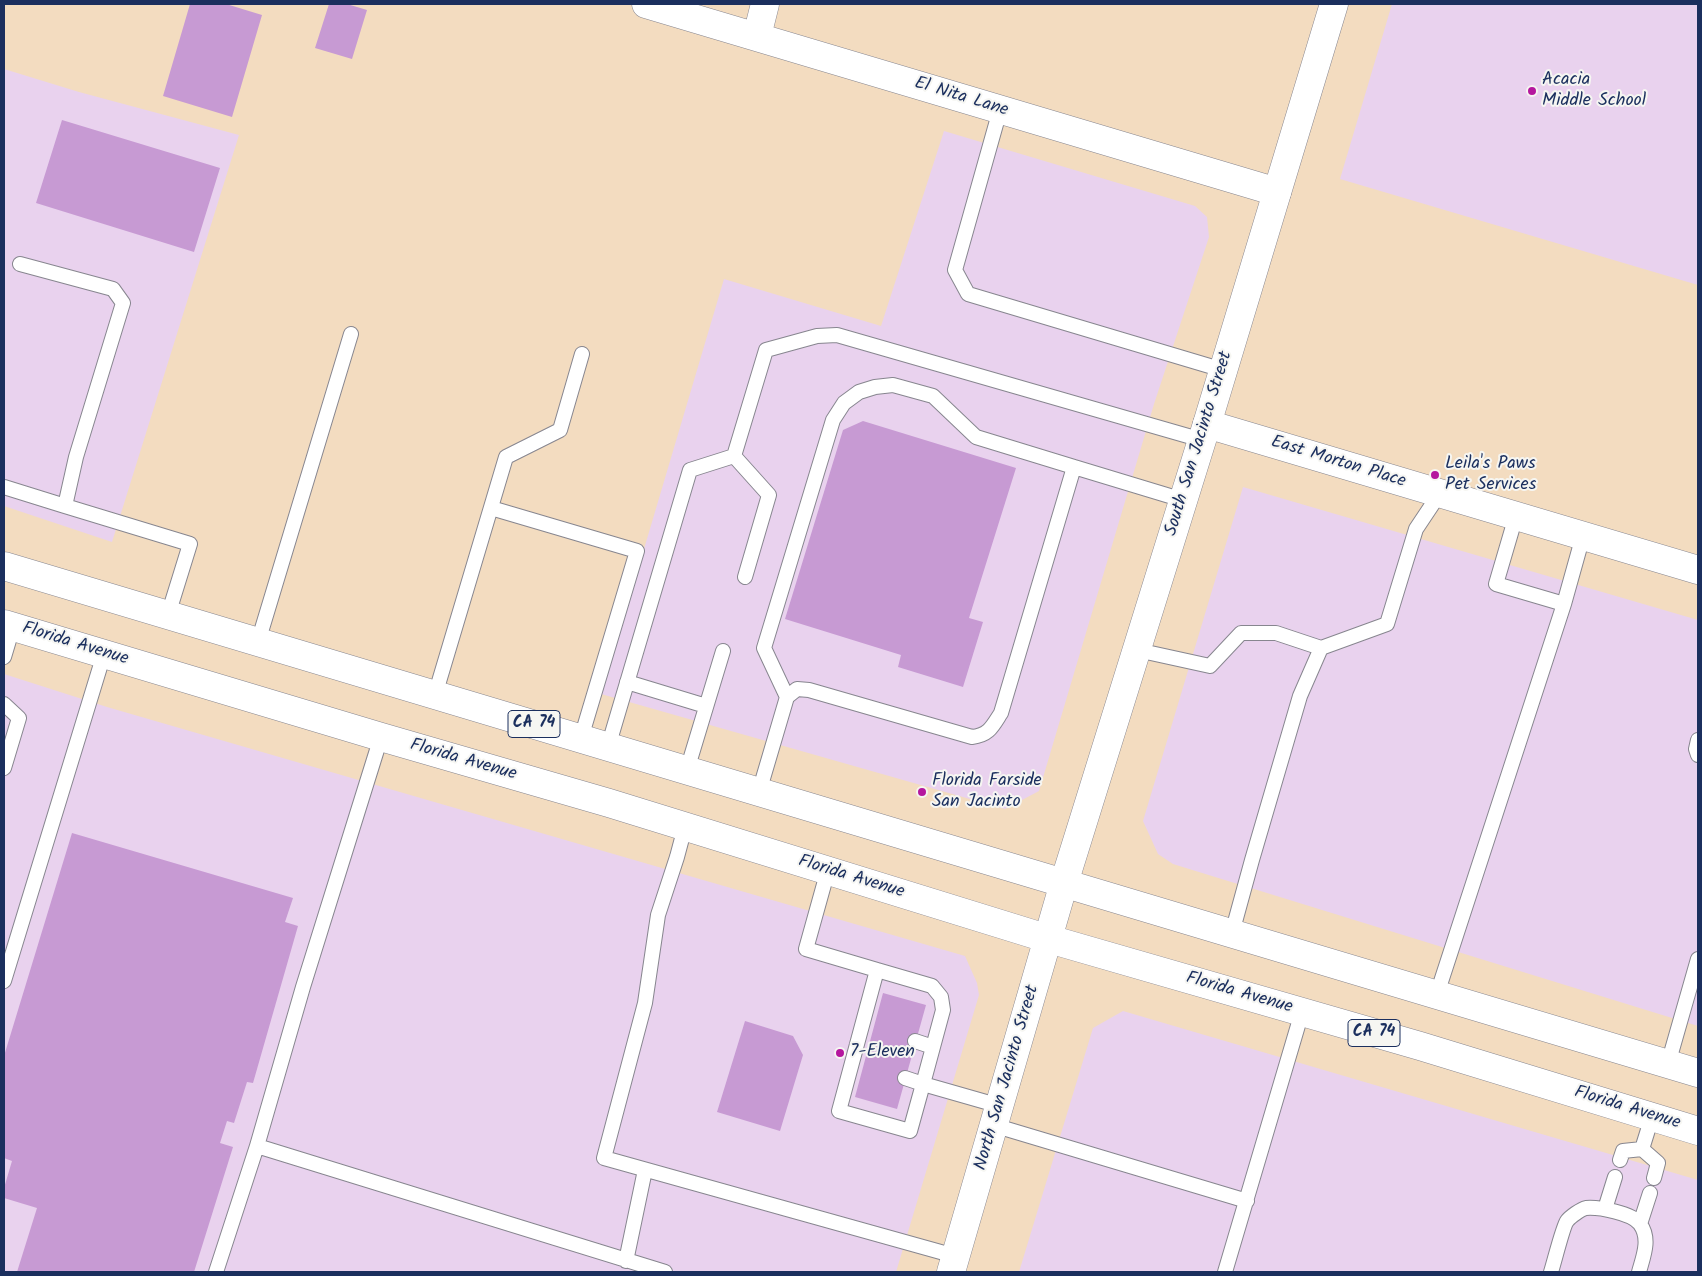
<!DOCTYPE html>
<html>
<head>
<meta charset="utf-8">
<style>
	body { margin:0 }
	#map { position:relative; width:1702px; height:1276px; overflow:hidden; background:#f3dcc0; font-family:Kalam,sans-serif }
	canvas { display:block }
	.frame { position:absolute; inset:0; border:5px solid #1b2f5e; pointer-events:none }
</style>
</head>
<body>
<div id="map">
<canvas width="1702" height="1276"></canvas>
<div class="frame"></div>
</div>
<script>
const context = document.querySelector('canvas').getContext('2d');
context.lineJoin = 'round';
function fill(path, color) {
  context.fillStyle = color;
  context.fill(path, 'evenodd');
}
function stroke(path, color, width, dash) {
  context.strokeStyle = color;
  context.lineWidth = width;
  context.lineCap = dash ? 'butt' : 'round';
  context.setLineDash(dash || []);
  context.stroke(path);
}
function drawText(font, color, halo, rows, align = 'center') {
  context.font = font + ' Kalam,sans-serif';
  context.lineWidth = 4;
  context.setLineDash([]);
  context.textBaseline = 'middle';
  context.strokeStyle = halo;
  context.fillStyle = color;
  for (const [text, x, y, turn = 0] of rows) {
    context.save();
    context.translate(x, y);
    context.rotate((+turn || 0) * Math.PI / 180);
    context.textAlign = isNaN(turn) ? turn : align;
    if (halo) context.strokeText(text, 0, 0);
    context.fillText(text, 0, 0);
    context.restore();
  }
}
fill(new Path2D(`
	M1392 4H1698V285L1340 179Z
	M4 69 79 92 239 135 112 542 4 506Z
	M944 131 1195 206 1207 217 1209 237 1154 404 1039 791 1005 809 601 694 724 279 881 326Z
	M1243 487 1698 620V1026L1173 864 1158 854 1143 821Z
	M4 674 107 707 965 956 977 983 979 995 896 1272H4Z
	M1123 1011 1698 1180V1272H1019L1093 1028Z`), '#e9d2ee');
fill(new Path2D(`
	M190 4H226L262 15 232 117 163 96Z
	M329 4H347L367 10 352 59 315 48Z
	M62 120 220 168 194 252 36 203Z
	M863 421 1016 468 969 618 983 622 963 687 898 667 901 655 785 619 843 430Z
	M72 833 293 898 285 922 298 926 253 1083 247 1082 234 1123 227 1121 220 1143 233 1147 194 1272H17L37 1208 4 1198V1188L12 1161 4 1158V1056Z
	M883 993 926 1005 897 1109 855 1097Z
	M745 1021 793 1036 803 1055 780 1131 717 1112Z`), '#c79ad3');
const service = new Path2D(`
	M1000 110 955 270 968 294 1223 370
	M20 264 113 289 123 303 76 457 65 506 190 544 168 615
	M734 456 766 350 817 336 837 335 1202 440
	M734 456 769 495 745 577
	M4 487 65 506
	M491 508 637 551 581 738
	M1516 516 1496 584 1564 604 1583 536
	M258 642 351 334
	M1137 650 1210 666 1241 633H1276L1321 648
	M4 657 13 627
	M627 682 706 706
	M435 695 506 457 560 430 582 354
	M787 697 764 648 833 420 844 403 859 392 875 387 893 385 933 396 976 437 1074 467
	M4 704 19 718 4 768
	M1698 740 1696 749 1698 755
	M608 747 690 470 734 456
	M687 770 723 651
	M759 792 787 697 797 689 809 690 972 737C989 735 992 727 1001 713L1074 467 1183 500
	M685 827 677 857 658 915 645 1003 604 1158 955 1256
	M828 870 806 949 877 970 839 1111 910 1131 923 1084 1000 1106
	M1232 933 1252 860 1300 696 1321 648 1387 624 1416 529 1440 493
	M877 970 932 986 941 997 943 1010 923 1084 905 1078
	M4 981 104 654
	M1437 994 1564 604
	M915 1041 933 1047
	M1668 1064 1698 959
	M993 1125 1247 1201
	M257 1146 303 987 381 737
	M1642 1149 1652 1117
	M1620 1160 1623 1151 1642 1149 1658 1163 1654 1178
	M1605 1209 1615 1177
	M1640 1224 1650 1193
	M626 1261 645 1170
	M216 1272 257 1146 665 1272
	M1225 1272 1302 1012
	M1551 1272C1554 1263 1563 1226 1567 1221 1570 1217 1581 1209 1586 1208 1599 1207 1632 1213 1640 1224 1651 1239 1643 1257 1639 1272`);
const minor = new Path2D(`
	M646 4 1277 192
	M757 36 765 4
	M1207 424 1698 570`);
const secondary = new Path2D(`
	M951 1272 1064 883 1207 424 1334 4`);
const primary = new Path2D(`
	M4 566 1698 1073
	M4 624 381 737 609 803 1049 939 1420 1046 1698 1131`);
stroke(service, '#87868f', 16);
stroke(minor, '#87868f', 29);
stroke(secondary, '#87868f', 29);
stroke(primary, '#87868f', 29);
stroke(service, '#fff', 14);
stroke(minor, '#fff', 28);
stroke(secondary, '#fff', 28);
stroke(primary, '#fff', 28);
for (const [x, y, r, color] of [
	[1532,91,5,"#b5179e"],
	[1435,475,5,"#b5179e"],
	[922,792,5,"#b5179e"],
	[840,1053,5,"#b5179e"]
]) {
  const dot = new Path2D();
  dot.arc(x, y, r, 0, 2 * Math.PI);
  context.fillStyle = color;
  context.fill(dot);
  stroke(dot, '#f6f6f2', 2);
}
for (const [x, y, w] of [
	[534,724,52],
	[1374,1033,52]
]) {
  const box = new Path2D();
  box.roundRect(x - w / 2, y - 13.5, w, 27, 4);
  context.fillStyle = '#f6f6f2';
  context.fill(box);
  stroke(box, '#1b2f5e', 1);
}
drawText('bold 16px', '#1b2f5e', null, [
	["CA 74",534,724],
	["CA 74",1374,1033]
]);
drawText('18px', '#1b2f5e', '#f6f6f2', [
	["Acacia",1542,81],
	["Middle School",1542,102],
	["Leila's Paws",1445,465],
	["Pet Services",1445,486],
	["Florida Farside",932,782],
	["San Jacinto",932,803],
	["7-Eleven",850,1053]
], 'left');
drawText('18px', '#1b2f5e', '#f6f6f2', [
	["El Nita Lane",961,98,17],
	["South San Jacinto Street",1200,444,-73],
	["East Morton Place",1338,463,17],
	["Florida Avenue",75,645,17],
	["Florida Avenue",463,761,16],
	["Florida Avenue",851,878,17],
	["Florida Avenue",1239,994,16],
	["North San Jacinto Street",1008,1078,-74],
	["Florida Avenue",1627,1109,17]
]);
</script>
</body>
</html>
